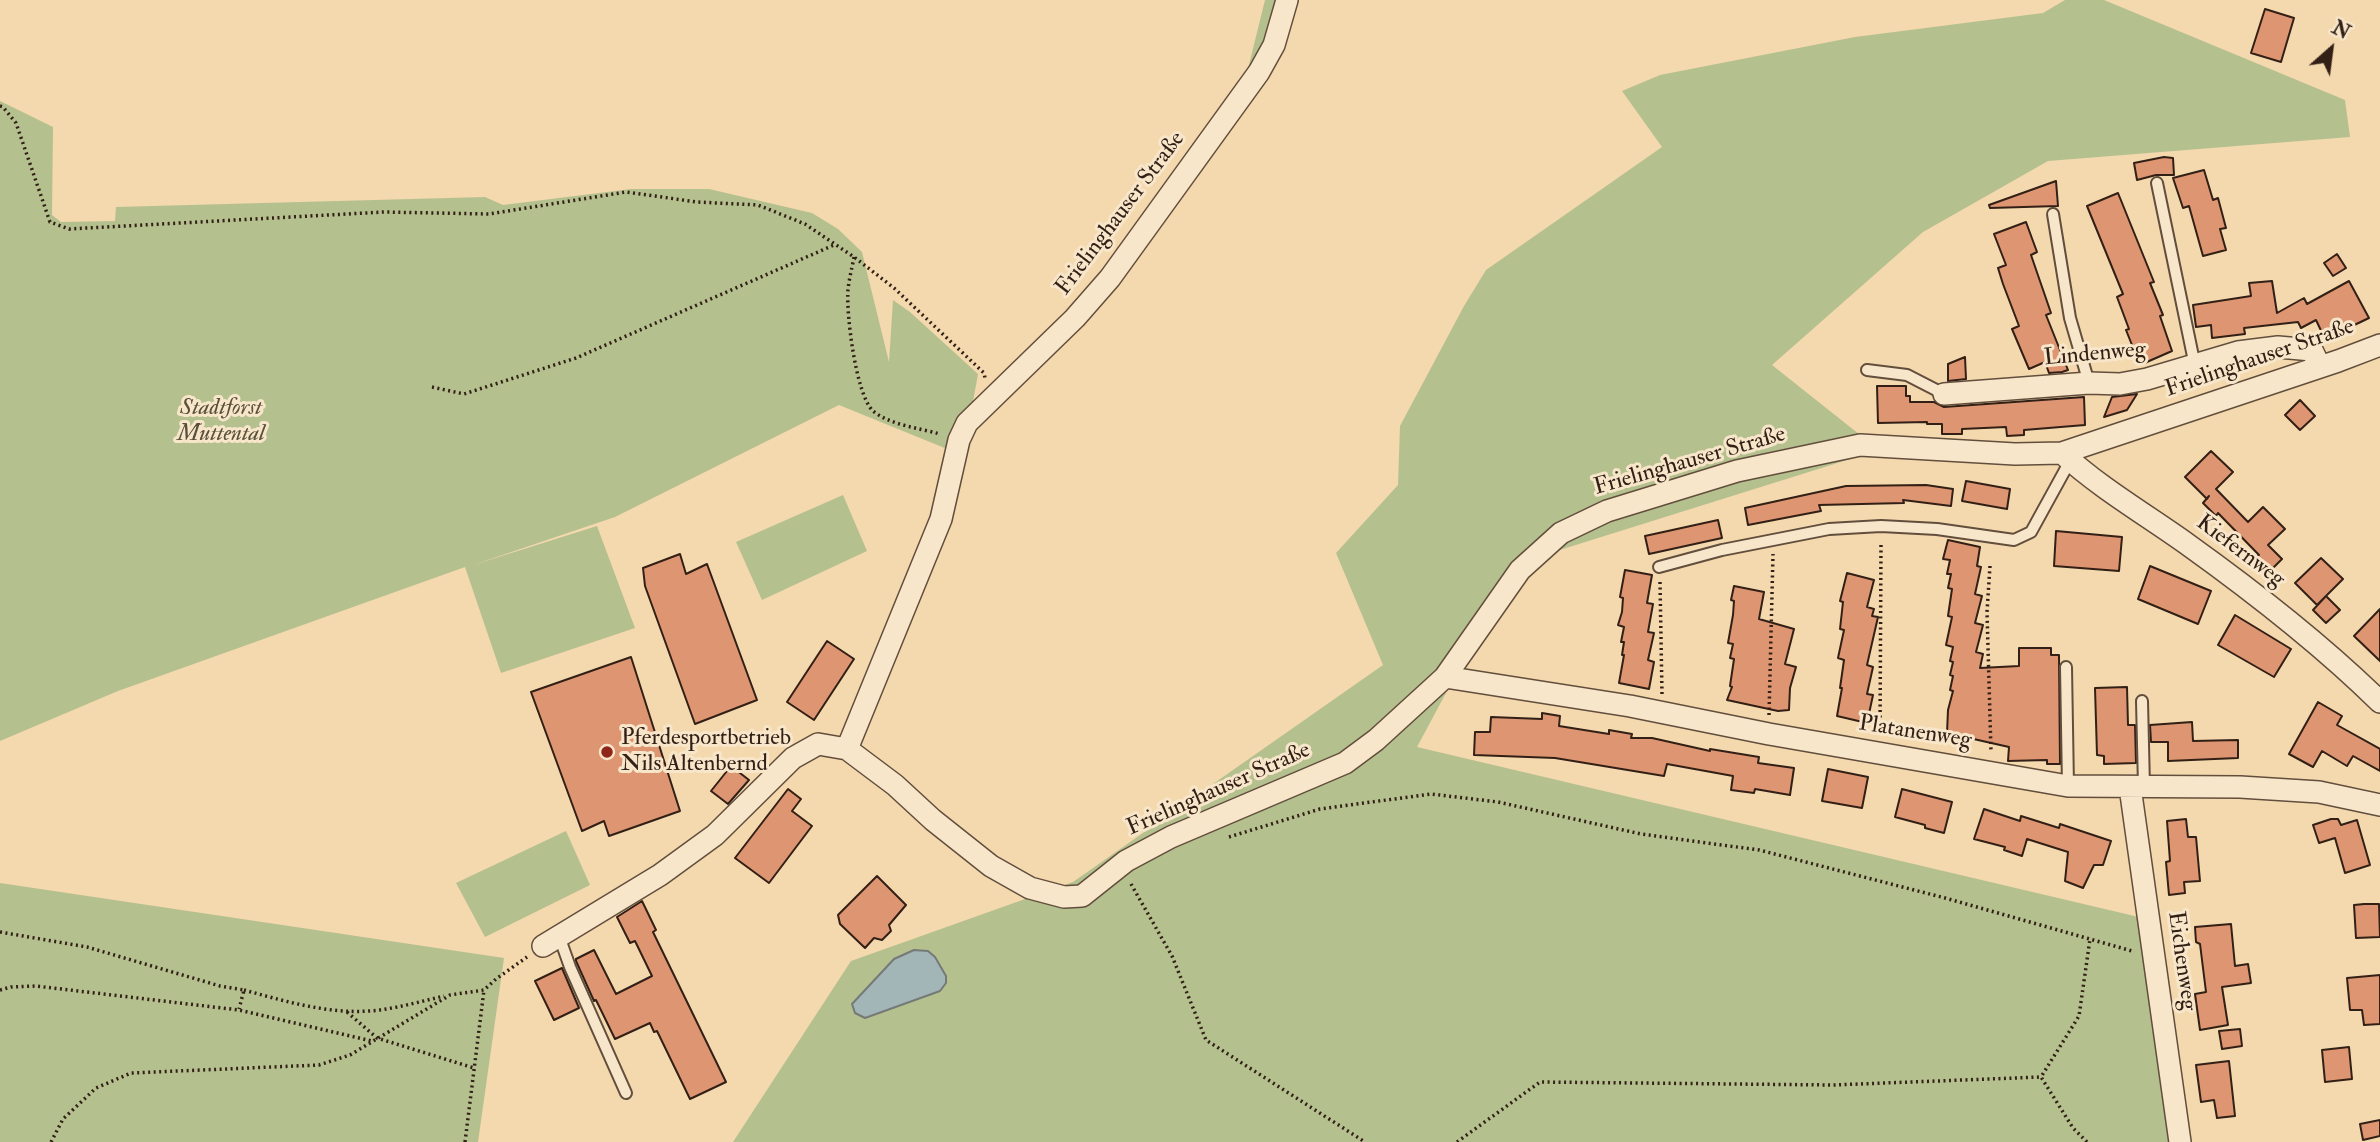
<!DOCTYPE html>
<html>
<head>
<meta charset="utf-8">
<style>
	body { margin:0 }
	#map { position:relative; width:2380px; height:1142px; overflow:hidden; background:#f4d8ae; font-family:"IM FELL Double Pica",serif }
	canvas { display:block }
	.north { position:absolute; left:2296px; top:14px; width:70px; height:70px; -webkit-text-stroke:5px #f8e6ca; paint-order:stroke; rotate:28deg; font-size:19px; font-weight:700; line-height:28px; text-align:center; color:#322016 }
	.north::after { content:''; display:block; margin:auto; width:24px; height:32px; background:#322016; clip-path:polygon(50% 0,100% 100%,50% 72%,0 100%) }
</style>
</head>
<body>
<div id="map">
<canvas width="2380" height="1142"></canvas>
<div class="north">N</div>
</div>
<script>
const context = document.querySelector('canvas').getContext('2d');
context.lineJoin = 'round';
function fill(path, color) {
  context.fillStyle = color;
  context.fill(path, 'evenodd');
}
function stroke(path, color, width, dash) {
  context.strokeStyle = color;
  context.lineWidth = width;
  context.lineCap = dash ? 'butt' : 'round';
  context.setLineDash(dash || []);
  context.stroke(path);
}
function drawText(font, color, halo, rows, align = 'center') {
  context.font = font + ' "IM FELL Double Pica",serif';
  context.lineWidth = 6;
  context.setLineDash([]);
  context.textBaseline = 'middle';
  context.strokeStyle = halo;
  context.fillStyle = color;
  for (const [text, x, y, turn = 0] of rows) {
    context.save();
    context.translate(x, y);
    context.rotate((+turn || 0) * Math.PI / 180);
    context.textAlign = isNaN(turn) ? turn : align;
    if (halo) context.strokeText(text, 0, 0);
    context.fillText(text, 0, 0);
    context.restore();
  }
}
fill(new Path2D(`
	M1265 0H1279L1271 29 1246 77Z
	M2065 0H2104L2345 100 2350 137 2048 161 1923 232 1772 365 1879 450 1515 564 1417 747 2143 918 2172 1142H733L851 961 1073 882 1383 665 1336 553 1398 485 1400 426 1464 306 1486 270 1662 147 1622 91 1660 75 1855 37 2043 13Z
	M0 101 53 127 52 215 61 222 115 221 116 207 485 197 503 205 631 189H709L812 213 838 229 862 252 889 362 893 300 910 312 978 374 972 407 952 451 839 405 615 517 473 565 597 526 635 628 501 673 465 567 118 691 0 741Z
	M843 495 867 551 762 600 736 542Z
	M566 831 590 885 485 937 456 883Z
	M0 883 504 958 478 1142H0Z`), '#b5c08f');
const water = new Path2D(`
	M914 950 928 951 935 957 946 976V983L940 991 865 1018 855 1013 852 1004 894 959Z`);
fill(water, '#a2b6b7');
stroke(water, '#757a77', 2);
const building = new Path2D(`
	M2265 9 2294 18 2281 62 2251 53Z
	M2164 157 2173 158 2174 175H2156L2137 180 2134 163Z
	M2204 170 2213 200 2218 198 2226 228 2220 229 2226 250 2203 256 2189 206 2183 208 2173 178Z
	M2056 181 2058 206 1990 208 1989 205Z
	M2118 193 2154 282 2150 283 2163 315 2160 316 2172 351 2140 365 2126 330 2129 329 2117 297 2123 294 2087 206Z
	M2026 222 2037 252 2031 255 2051 313 2046 315 2068 370 2062 372 2049 373 2045 362 2029 369 2012 329 2019 326 2003 284 1998 268 2006 265 1994 234Z
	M2337 254 2346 268 2333 276 2324 263Z
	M2272 281 2277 313 2304 298 2307 304 2349 281 2369 318 2325 339 2316 320 2301 328 2298 322 2244 328 2245 334 2212 338 2211 325 2196 327 2193 305 2251 296 2249 283Z
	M1965 357 1966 379 1948 381V364Z
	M1877 386H1906V396H1910V402H1934L1944 407 2084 397 2085 425 2024 430V435L2007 436 2006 427 1962 429V434H1942V424H1927V422L1878 423Z
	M2137 394 2127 410 2104 417 2112 397Z
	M2300 400 2315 416 2300 430 2285 415Z
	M2211 451 2233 472 2216 489 2248 522 2263 507 2285 529 2268 545 2282 559 2268 573 2254 559 2259 555 2218 513 2216 516 2203 503 2209 496 2207 499 2185 477Z
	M1966 481 2010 489 2007 509 1962 501Z
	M1926 485 1953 489 1951 506 1903 500 1904 503 1819 505 1821 511 1748 525 1745 508 1846 486Z
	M1718 520 1722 538 1649 554 1645 536Z
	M2056 531 2122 537 2119 571 2054 566Z
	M1948 540 1980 547 1977 566 1981 567 1975 594 1982 596 1975 623 1983 625 1976 652 1983 654 1980 668 2019 666V648H2051V655H2059L2060 764H2047V760L2008 761 2009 747 1947 733 1948 710 1953 691 1950 690 1953 676 1950 675 1953 662 1950 661 1953 647 1946 645 1952 617 1948 616 1952 589 1948 588 1951 574H1947L1950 560 1943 559Z
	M680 554 686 574 707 564 757 700 695 724 645 586 643 568Z
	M2321 558 2343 579 2317 605 2295 583Z
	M2150 566 2211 591 2198 624 2138 599Z
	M1625 570 1652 575 1647 603 1653 604 1648 632 1654 633 1648 660 1654 662 1649 689 1619 683 1624 655H1622L1624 642H1621L1624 627 1618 625 1622 612 1623 598 1620 597Z
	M1847 573 1874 580 1867 607 1874 609 1872 616 1878 617 1867 665 1873 667 1867 694 1873 695 1867 723 1837 716 1842 688H1840L1844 660 1838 658 1844 630 1840 629 1843 602 1840 601Z
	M1734 586 1764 592 1759 619 1794 629 1785 664 1796 667 1790 688 1789 710 1778 711 1727 700 1732 687 1730 686 1734 659 1730 658 1733 644 1728 643 1733 615 1734 601 1731 600Z
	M2326 596 2340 610 2326 623 2313 610Z
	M2380 609V661L2354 636Z
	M2235 615 2291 649 2274 677 2218 645Z
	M827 641 854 659 814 720 787 702Z
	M631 657 680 811 609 836 604 821 582 831 531 692Z
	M2127 687 2128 725H2135L2136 763 2104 764V756L2097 755 2095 688Z
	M2318 702 2342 716 2337 725 2380 749V771L2353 756 2347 766 2322 751 2313 767 2289 754Z
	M1542 713 1560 716 1559 726 1609 734V730L1632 734 1631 738H1652L1710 751V749L1759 757 1758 763 1794 768 1790 795 1755 789 1754 793 1731 790 1733 776 1667 764 1664 776 1555 758 1474 755 1475 732H1490L1491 717 1542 719Z
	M2192 722 2193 741 2238 740V758L2168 761V742H2151L2150 725Z
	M731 766 749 780 728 804 711 791Z
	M1828 769 1868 777 1862 808 1822 801Z
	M788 789 801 799 792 811 812 826 769 883 735 858Z
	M1902 789 1952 802 1944 833 1925 828V825L1895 817Z
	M1984 809 2020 821 2021 816 2059 828 2060 824 2111 841 2103 865H2094L2083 888 2065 881 2068 852 2027 839 2022 856 2004 850 2005 847 1974 839Z
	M2186 819 2188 837H2196L2200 881 2184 882 2185 893 2169 895 2166 862 2170 861 2167 821Z
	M2331 819H2338L2341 825 2357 820 2370 865 2345 873 2335 838 2319 843 2313 825Z
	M877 876 906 905 889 925 891 931 882 940 874 938 865 948 840 924 838 915Z
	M642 901 656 930 653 932 726 1082 690 1099 657 1031 654 1032 650 1023 615 1039 596 1000 594 1001 576 961V959L594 950 616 994 652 976 635 941 630 943 617 917Z
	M2364 904H2379L2380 937 2356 938 2354 905Z
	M2231 924 2235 966 2248 964 2251 983 2222 987 2228 1025 2200 1030 2195 994 2206 992 2200 944 2196 942 2195 927Z
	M562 968 579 1008 554 1020 535 981Z
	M2380 975V1024L2364 1025 2362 1010H2350L2347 978Z
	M2240 1029 2242 1046 2222 1049 2219 1031Z
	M2349 1047 2352 1079 2325 1082 2322 1050Z
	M2229 1061 2235 1116 2217 1118 2214 1100 2201 1102 2196 1065Z
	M2380 1120V1136L2363 1140 2360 1124Z`);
fill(building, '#de9571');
stroke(building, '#322016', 2);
const lane = new Path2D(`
	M2157 183 2195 366
	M2053 214 2070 318 2089 383
	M1867 370 1907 375 1944 394
	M1659 567 1722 550 1829 529 1881 526 1937 529 2014 540 2031 532 2070 461
	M2066 667 2068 786
	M2142 701 2144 787
	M559 936 570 967 626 1093`);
const street = new Path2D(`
	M1944 394 2089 383 2120 384 2147 379 2238 352 2278 347 2312 350 2320 367
	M2062 453C2100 488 2145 514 2187 544 2254 592 2321 644 2380 702
	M1445 677 1630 706 1769 734 2068 786 2240 787 2319 792 2380 805
	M847 749 941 519 959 440 967 423 1075 318 1110 278 1259 72 1274 45 1287 0
	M2130 787 2180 1142
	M543 946 660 875 715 835 793 758 818 744 847 749 895 785 933 820 991 866 1030 888 1064 897 1082 896 1126 861 1171 837 1345 763 1376 740 1445 677 1520 570 1561 533 1607 511 1737 471 1860 445 2015 454 2062 453 2338 361 2380 345`);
stroke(lane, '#624e3c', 14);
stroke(street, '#624e3c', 24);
stroke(new Path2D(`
	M0 106 3 107 16 123 50 222 69 229 384 212 489 214 626 192 697 202 758 205 805 224 854 257 894 288 984 373 985 378
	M854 257C852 268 849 279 848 290 846 314 856 395 873 411 890 425 919 428 940 434
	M432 387 464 394 576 358 834 245
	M1990 566 1987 612 1991 752
	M1660 582 1662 694
	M1769 715 1773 554
	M1880 734 1881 542
	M1229 837 1320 809 1431 794 1498 802 1641 834 1759 850 1945 898 2132 951
	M1131 884 1172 956 1206 1040 1365 1142
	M0 932 87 947 220 986 244 990 239 1009
	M0 990 11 987 36 986 239 1010 372 1041
	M244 990C288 1002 334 1016 380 1010 401 1007 423 1001 444 996
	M347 1012 377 1038 474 1068
	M51 1142 63 1119 96 1088 131 1073 319 1065 350 1055 450 995 484 990 496 979 527 957
	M465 1142 484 990
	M1457 1142 1540 1082 1833 1085 2041 1077
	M2087 1142 2073 1128 2041 1077 2079 1016 2090 939`), '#322016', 3.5, [2, 3.5]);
stroke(lane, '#f8e6ca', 10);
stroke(street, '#f8e6ca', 21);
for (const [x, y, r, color] of [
	[607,752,7,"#8f2418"]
]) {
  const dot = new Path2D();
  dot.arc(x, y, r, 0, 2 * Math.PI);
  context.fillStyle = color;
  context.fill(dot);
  stroke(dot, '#f8e6ca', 2.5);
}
drawText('23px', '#322016', '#f8e6ca', [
	["Frielinghauser Straße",1121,214,-53],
	["Lindenweg",2095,355,-5],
	["Frielinghauser Straße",2260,359,-19],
	["Frielinghauser Straße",1690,462,-16],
	["Kiefernweg",2240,552,37],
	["Platanenweg",1915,733,9],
	["Frielinghauser Straße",1219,790,-24],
	["Eichenweg",2181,961,82]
]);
drawText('italic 23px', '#59503a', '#f8e6ca', [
	["Stadtforst",221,409],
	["Muttental",221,435]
]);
drawText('23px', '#322016', '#f8e6ca', [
	["Pferdesportbetrieb",621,739],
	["Nils Altenbernd",621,765]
], 'left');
</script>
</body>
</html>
